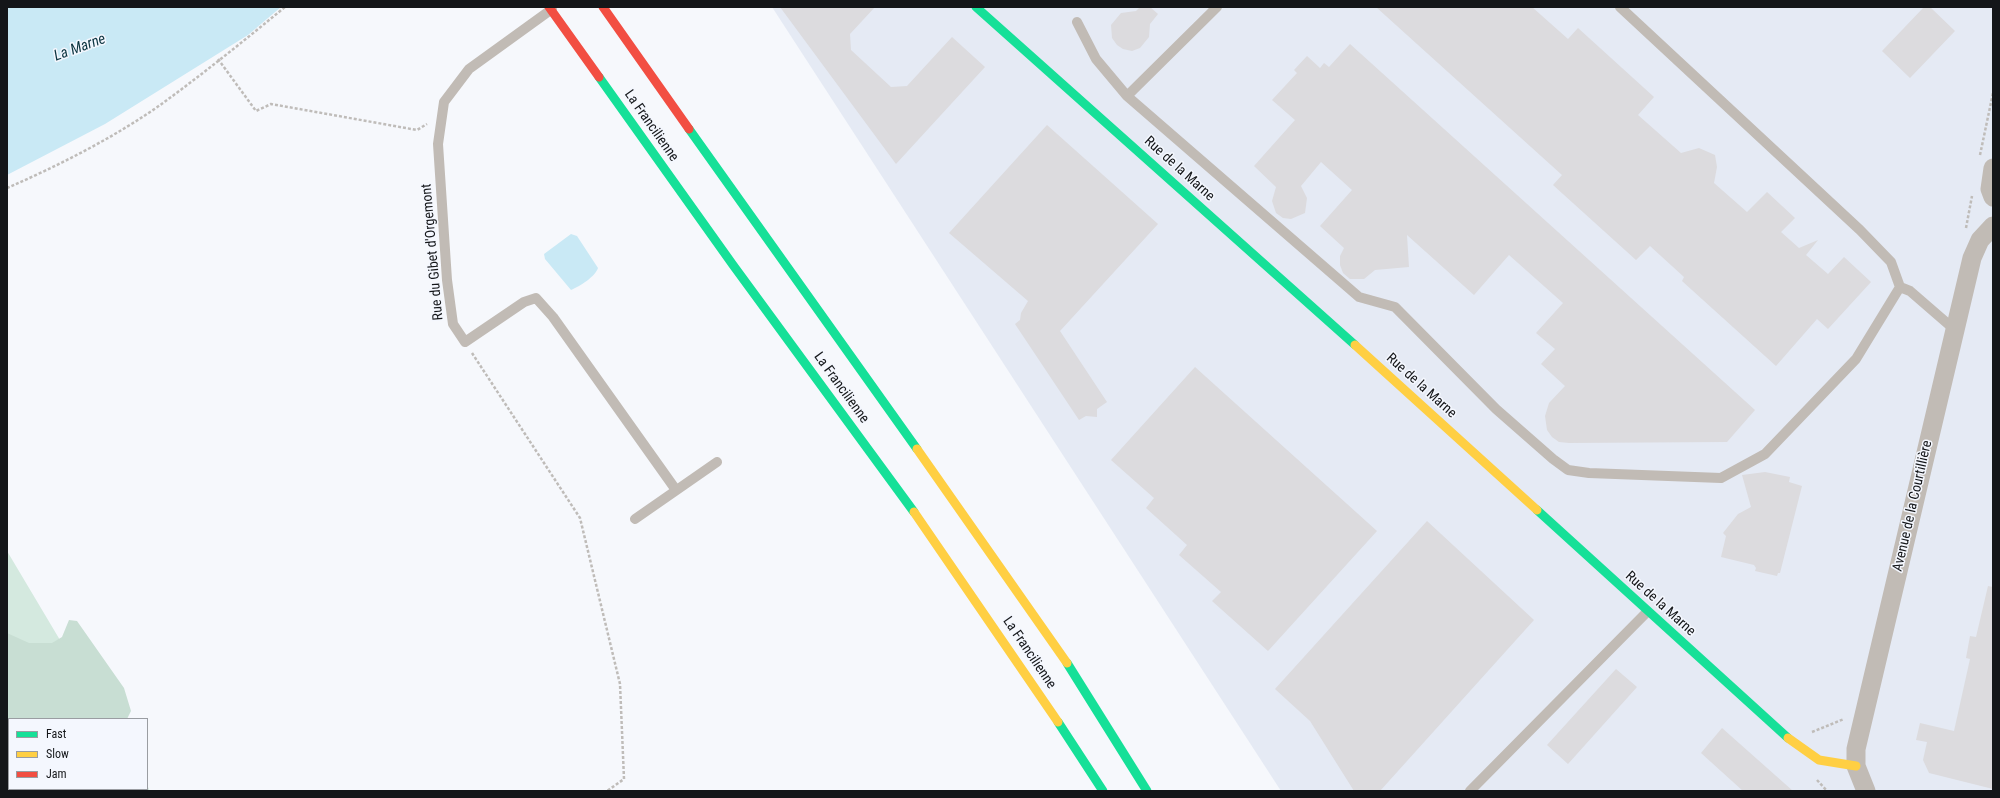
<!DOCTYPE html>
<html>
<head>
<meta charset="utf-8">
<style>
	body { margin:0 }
	#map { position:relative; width:2000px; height:798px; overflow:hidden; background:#f6f8fc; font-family:"Roboto Condensed",sans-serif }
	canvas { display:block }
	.frame { position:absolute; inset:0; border:8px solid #141619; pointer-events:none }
	.legend { position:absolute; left:8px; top:718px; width:140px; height:72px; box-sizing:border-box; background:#f4f7fe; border:1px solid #9a9da2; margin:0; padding:5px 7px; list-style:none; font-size:12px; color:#141619 }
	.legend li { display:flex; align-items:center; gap:8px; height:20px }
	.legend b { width:20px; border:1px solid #9a9da2 }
</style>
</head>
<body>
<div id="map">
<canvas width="2000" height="798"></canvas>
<div class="frame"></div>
<ul class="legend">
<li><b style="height:5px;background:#16e098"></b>Fast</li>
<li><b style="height:5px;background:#ffcf43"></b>Slow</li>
<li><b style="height:5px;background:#f24e42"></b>Jam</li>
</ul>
</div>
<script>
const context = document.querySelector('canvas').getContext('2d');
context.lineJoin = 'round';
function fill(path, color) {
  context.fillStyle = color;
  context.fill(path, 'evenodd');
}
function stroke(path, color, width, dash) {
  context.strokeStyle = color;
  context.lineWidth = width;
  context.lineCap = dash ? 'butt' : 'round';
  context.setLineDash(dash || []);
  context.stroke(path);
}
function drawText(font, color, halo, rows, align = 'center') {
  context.font = font + ' "Roboto Condensed",sans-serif';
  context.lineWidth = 3;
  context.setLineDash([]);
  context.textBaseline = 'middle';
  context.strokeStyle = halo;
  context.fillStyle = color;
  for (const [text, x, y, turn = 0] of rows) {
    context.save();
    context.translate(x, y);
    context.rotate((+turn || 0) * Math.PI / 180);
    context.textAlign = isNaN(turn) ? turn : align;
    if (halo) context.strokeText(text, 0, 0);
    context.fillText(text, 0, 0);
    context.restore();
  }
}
fill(new Path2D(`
	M772 7H1993V791H1281Z`), '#e5eaf4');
fill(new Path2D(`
	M7 551 107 719H9V789H147V785L150 791H7Z`), '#d4e9df');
fill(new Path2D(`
	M69 620 77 621 124 688 131 711 127 719H9V789H74L75 791H7V633L29 643H52L62 637Z`), '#c8ded3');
fill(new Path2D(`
	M7 7H281L248 35 105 124 7 175Z
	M571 234 577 236 598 268C595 277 580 286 571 290L545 259 544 254Z`), '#c9e9f5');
fill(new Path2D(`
	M780 7H875L850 34 851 50 891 87 907 86 952 37 985 67 896 164Z
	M1140 7H1150L1158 14 1150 24 1149 37 1140 48 1132 51 1123 49 1117 45 1112 38 1111 25 1121 13 1136 11Z
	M1376 7H1532L1568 39 1578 28 1654 97 1638 115 1681 153 1699 148 1715 155 1717 167 1714 183 1747 212 1767 192 1795 218 1781 232 1799 248 1818 240 1806 255 1828 274 1844 257 1871 282 1828 329 1817 319 1776 366 1682 281 1684 277 1650 246 1636 260 1553 185 1562 175Z
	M1924 7H1930L1955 31 1910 78 1882 51Z
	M1350 44 1755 410 1727 442 1569 443 1559 442 1552 437 1547 430 1545 416 1549 403 1565 386 1541 364 1555 349 1536 333 1563 303 1509 255 1474 295 1407 235 1409 267 1375 270 1364 279H1350L1343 273 1340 265V256L1344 248 1320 226 1352 190 1321 162 1301 186 1307 198 1305 213 1291 219 1283 218 1276 213 1272 201 1276 187 1254 166 1295 120 1272 100 1297 73 1294 70 1307 56 1320 68 1324 63 1329 67Z
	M1047 125 1158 224 1060 331 1107 402 1097 409V417L1086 416 1079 420 1015 324 1020 320 1021 313 1028 301 949 233Z
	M1195 367 1377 531 1268 651 1212 601 1221 592 1179 555 1187 545 1146 508 1154 498 1111 460Z
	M1765 472 1790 477 1789 482 1802 486 1780 573H1778L1777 576 1755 571 1756 568 1754 565 1721 557 1726 536 1723 533 1738 514 1751 507 1742 475Z
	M1427 521 1534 620 1380 791H1354L1310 721 1275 689Z
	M1988 586 1993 587V789L1929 773 1923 760 1927 742 1916 740 1920 723 1954 731 1970 659 1966 658 1970 636 1976 637Z
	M1616 669 1637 687 1568 764 1547 745Z
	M1722 728 1793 791H1743L1701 753Z`), '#dcdbde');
stroke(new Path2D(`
	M218 59 256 111 271 104 417 130 427 124
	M1980 155 1993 93
	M7 188C58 166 117 136 163 103 204 73 245 40 285 7
	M1966 228 1972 196
	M472 353 580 518 620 684 624 779 607 791
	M1812 732 1844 719
	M1817 780 1827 791`), '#bfbcb9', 2.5, [3, 2]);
stroke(new Path2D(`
	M552 9 469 69 444 102 438 144 447 280 453 324 465 342 524 302 536 298 553 317 676 490
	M1077 22 1096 59 1127 96 1359 297 1395 307 1496 409 1553 459 1568 470 1589 473 1721 478 1765 454 1856 359 1900 287 1891 262 1860 230 1620 7
	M1127 96 1217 7
	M1900 287 1910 291 1955 330
	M635 519 717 462
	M1470 791 1647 612`), '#c1bbb5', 10);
stroke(new Path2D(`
	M1993 168 1990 189 1993 197
	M1866 791 1856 766V749L1972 258 1980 240 1993 226`), '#c1bbb5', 19);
stroke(new Path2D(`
	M976 7 1355 345
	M599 77 733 265 914 512
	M689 129 917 449
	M1537 510 1788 738
	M1067 663 1147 791
	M1058 722 1103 791`), '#16e098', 9);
stroke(new Path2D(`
	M1355 345 1537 510
	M917 449 1067 663
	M914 512 1058 722
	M1788 738 1819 760 1856 766`), '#ffcf43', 9);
stroke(new Path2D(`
	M603 7 689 129`), '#f24e42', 9);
stroke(new Path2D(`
	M549 7 599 77`), '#f24e42', 9);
drawText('14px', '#141619', '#f4f7fe', [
	["La Francilienne",651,126,55],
	["Rue de la Marne",1179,169,42],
	["Rue du Gibet d'Orgemont",433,252,-95],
	["Rue de la Marne",1421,386,42],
	["La Francilienne",841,388,54],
	["Avenue de la Courtillière",1913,506,-77],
	["Rue de la Marne",1660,604,42],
	["La Francilienne",1029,653,56]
]);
drawText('italic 15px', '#0c3541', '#f4f7fe', [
	["La Marne",80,48,-20]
]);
</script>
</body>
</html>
